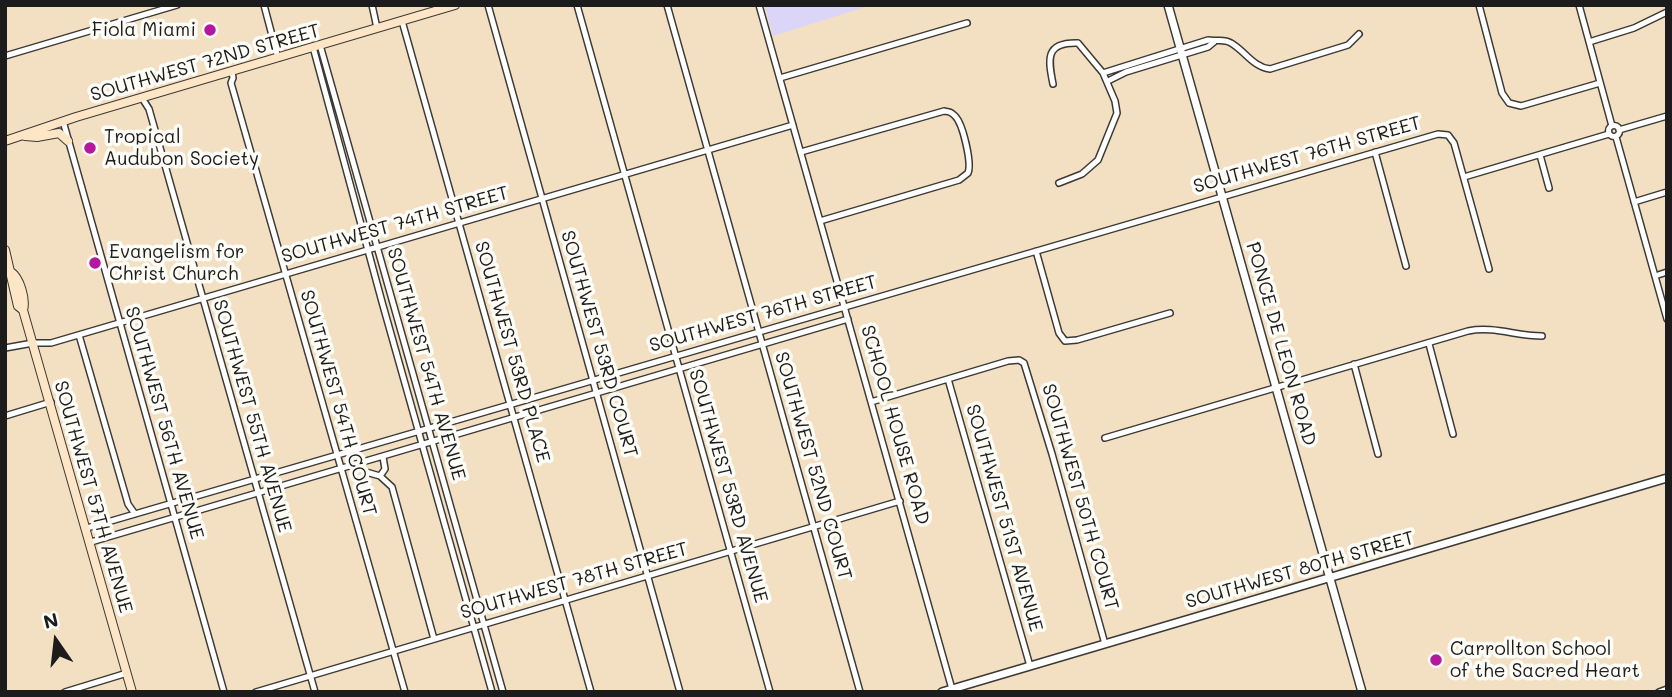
<!DOCTYPE html>
<html>
<head>
<meta charset="utf-8">
<style>
	body { margin:0 }
	#map { position:relative; width:1672px; height:697px; overflow:hidden; background:#f3dfc2; font-family:Mali,sans-serif }
	canvas { display:block }
	.frame { position:absolute; inset:0; border:7px solid #1c1c1c; pointer-events:none }
	.north { position:absolute; left:21px; top:606px; width:70px; height:70px; -webkit-text-stroke:5px #fdfcf7; paint-order:stroke; rotate:346deg; font-size:19px; font-weight:700; line-height:28px; text-align:center; color:#1c1c1c }
	.north::after { content:''; display:block; margin:auto; width:24px; height:32px; background:#1c1c1c; clip-path:polygon(50% 0,100% 100%,50% 72%,0 100%) }
</style>
</head>
<body>
<div id="map">
<canvas width="1672" height="697"></canvas>
<div class="frame"></div>
<div class="north">N</div>
</div>
<script>
const context = document.querySelector('canvas').getContext('2d');
context.lineJoin = 'round';
function fill(path, color) {
  context.fillStyle = color;
  context.fill(path, 'evenodd');
}
function stroke(path, color, width, dash) {
  context.strokeStyle = color;
  context.lineWidth = width;
  context.lineCap = dash ? 'butt' : 'round';
  context.setLineDash(dash || []);
  context.stroke(path);
}
function drawText(font, color, halo, rows, align = 'center') {
  context.font = font + ' Mali,sans-serif';
  context.lineWidth = 7;
  context.setLineDash([]);
  context.textBaseline = 'middle';
  context.strokeStyle = halo;
  context.fillStyle = color;
  for (const [text, x, y, turn = 0] of rows) {
    context.save();
    context.translate(x, y);
    context.rotate((+turn || 0) * Math.PI / 180);
    context.textAlign = isNaN(turn) ? turn : align;
    if (halo) context.strokeText(text, 0, 0);
    context.fillText(text, 0, 0);
    context.restore();
  }
}
fill(new Path2D(`
	M764 5H872L773 36Z`), '#dbd6f7');
const minor = new Path2D(`
	M264 5 278 58
	M372 5 377 28
	M488 5 680 692
	M577 5 770 692
	M667 5 860 692
	M759 5 952 689
	M1479 5 1502 93 1509 103 1521 106 1600 83
	M1579 5 1612 126
	M402 21 591 692
	M1589 42 1634 28 1667 12
	M320 45 503 692
	M313 47 382 302 492 692
	M5 56 177 5
	M232 71 233 78 231 83 405 692
	M1103 73 1208 40C1216 42 1223 38 1231 43 1245 51 1253 67 1270 69L1348 45 1359 34
	M780 78 967 23
	M1108 81 1126 72 1208 47 1214 42
	M1053 84C1048 59 1045 42 1078 43L1103 73 1115 101 1117 113 1098 160 1082 174 1059 183
	M142 98 149 109 315 692
	M63 121 224 692
	M1608.5 131a5.5 5.5 0 1 1 11 0a5.5 5.5 0 1 1-11 0Z
	M1619 130 1667 116
	M1616 137 1667 319
	M801 152 944 111C950 112 951 112 955 116 963 124 972 163 968 173L959 180 820 221
	M1375 152 1406 266
	M1540 155 1549 188
	M1464 177 1609 134
	M1634 202 1667 192
	M1036 251 1059 333 1065 341 1077 340 1170 313
	M1655 276 1667 272
	M79 335 128 504 135 514
	M1429 344 1453 434
	M5 348 33 343H51L793 125
	M1354 364 1378 454
	M948 379 1030 666
	M871 402 1008 361 1019 360 1024 363 1052 454 1105 644
	M5 416 51 402
	M1105 438 1468 331C1494 326 1516 336 1542 336
	M358 464 366 472 380 476 385 469 383 457
	M380 476 392 487 434 639
	M87 528 1438 134 1448 135 1454 143 1489 269
	M91 542 848 319
	M65 692 127 673
	M256 692 900 501
	M1659 692 1667 689`);
const tertiary = new Path2D(`
	M1168 5 1362 692
	M942 692 1667 478`);
const secondary = new Path2D(`
	M25 136 37 137 59 133 68 141
	M5 141 76 117 455 5
	M5 250 18 306 23 310
	M11 272C20 278 26 300 23 310L132 692`);
stroke(minor, '#3c3935', 8);
stroke(tertiary, '#3c3935', 10);
stroke(secondary, '#3c3935', 10);
stroke(minor, '#fff', 5);
stroke(tertiary, '#fff', 7);
stroke(secondary, '#fde5c5', 8);
for (const [x, y, r, color] of [
	[210,30,7,"#b5179e"],
	[90,148,7,"#b5179e"],
	[95,263,7,"#b5179e"],
	[1436,660,7,"#b5179e"]
]) {
  const dot = new Path2D();
  dot.arc(x, y, r, 0, 2 * Math.PI);
  context.fillStyle = color;
  context.fill(dot);
  stroke(dot, '#fdfcf7', 2.5);
}
drawText('19px', '#1c1c1c', '#fdfcf7', [
	["Fiola Miami",196,30,"right"],
	["Tropical",104,137],
	["Audubon Society",104,159],
	["Evangelism for",109,252],
	["Christ Church",109,274],
	["Carrollton School",1450,649],
	["of the Sacred Heart",1450,671]
], 'left');
drawText('19px', '#1c1c1c', '#fdfcf7', [
	["SOUTHWEST 72ND STREET",205,63,-16],
	["SOUTHWEST 76TH STREET",1307,155,-16],
	["SOUTHWEST 74TH STREET",395,225,-16],
	["SOUTHWEST 76TH STREET",763,314,-16],
	["SOUTHWEST 53RD COURT",599,344,74],
	["PONCE DE LEON ROAD",1281,344,74],
	["SOUTHWEST 53RD PLACE",512,352,74],
	["SOUTHWEST 54TH AVENUE",426,364,74],
	["SOUTHWEST 54TH COURT",338,403,74],
	["SOUTHWEST 55TH AVENUE",252,416,74],
	["SOUTHWEST 56TH AVENUE",164,423,74],
	["SCHOOL HOUSE ROAD",895,425,74],
	["SOUTHWEST 52ND COURT",813,466,74],
	["SOUTHWEST 53RD AVENUE",728,486,74],
	["SOUTHWEST 57TH AVENUE",93,497,74],
	["SOUTHWEST 50TH COURT",1080,497,74],
	["SOUTHWEST 51ST AVENUE",1004,518,74],
	["SOUTHWEST 80TH STREET",1300,570,-16],
	["SOUTHWEST 78TH STREET",574,581,-16]
]);
</script>
</body>
</html>
